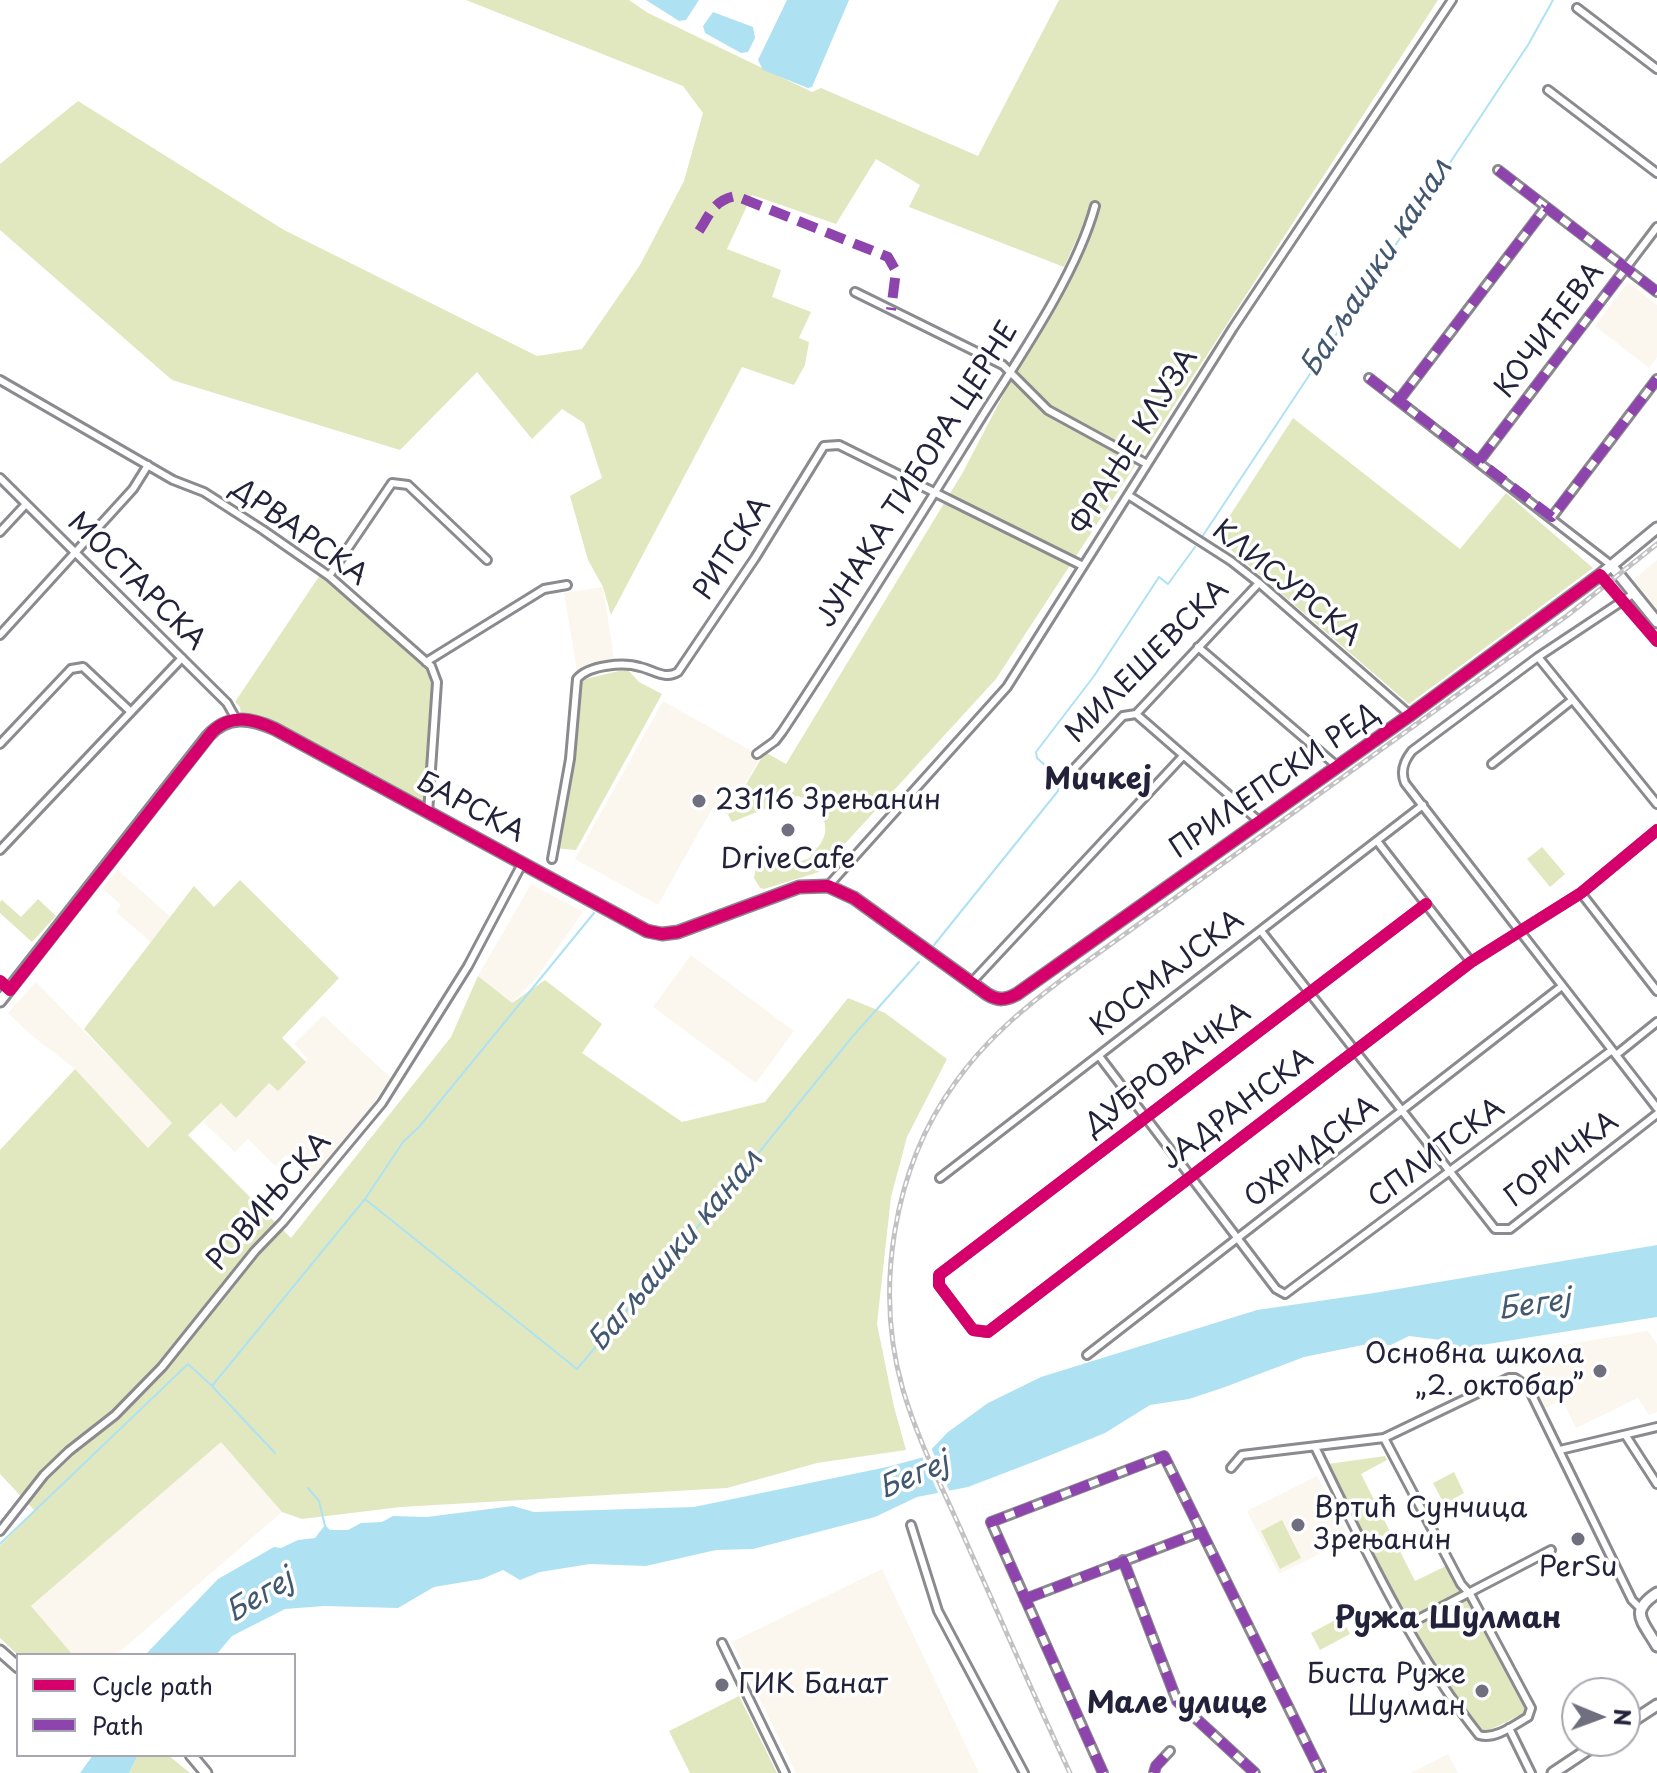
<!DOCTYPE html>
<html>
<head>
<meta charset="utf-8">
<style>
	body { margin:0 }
	#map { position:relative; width:1657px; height:1773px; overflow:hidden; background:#fff; font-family:"Playpen Sans",sans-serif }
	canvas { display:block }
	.legend { position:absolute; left:16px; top:1653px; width:280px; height:104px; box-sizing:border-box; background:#fff; border:2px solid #a7a7b1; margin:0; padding:10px 14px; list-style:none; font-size:24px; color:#22223b }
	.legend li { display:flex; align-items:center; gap:16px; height:40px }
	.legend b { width:40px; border:2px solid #a7a7b1 }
	.north { position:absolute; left:1561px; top:1677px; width:80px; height:80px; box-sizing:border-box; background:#fff; border:2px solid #a7a7b1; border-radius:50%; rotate:91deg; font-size:22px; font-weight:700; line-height:32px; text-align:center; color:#22223b }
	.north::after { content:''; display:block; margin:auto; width:28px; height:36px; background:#6f6f80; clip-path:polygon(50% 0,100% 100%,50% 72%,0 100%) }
</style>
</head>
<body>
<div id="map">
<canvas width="1657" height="1773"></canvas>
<ul class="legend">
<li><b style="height:10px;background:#d6006c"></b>Cycle path</li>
<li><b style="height:10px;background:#8e44ad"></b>Path</li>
</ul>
<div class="north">N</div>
</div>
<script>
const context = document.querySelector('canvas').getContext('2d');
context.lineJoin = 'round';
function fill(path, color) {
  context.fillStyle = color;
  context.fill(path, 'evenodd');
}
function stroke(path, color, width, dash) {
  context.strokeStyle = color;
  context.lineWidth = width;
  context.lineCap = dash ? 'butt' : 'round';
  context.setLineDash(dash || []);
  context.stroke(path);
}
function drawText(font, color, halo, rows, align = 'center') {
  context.font = font + ' "Playpen Sans",sans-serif';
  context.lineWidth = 7;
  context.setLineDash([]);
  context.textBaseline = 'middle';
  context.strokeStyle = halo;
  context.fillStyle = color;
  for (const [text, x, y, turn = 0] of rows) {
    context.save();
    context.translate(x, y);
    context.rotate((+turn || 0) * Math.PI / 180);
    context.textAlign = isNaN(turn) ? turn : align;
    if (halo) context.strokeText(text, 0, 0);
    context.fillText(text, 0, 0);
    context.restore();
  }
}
fill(new Path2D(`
	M1628 282 1657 305V357L1649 368 1595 326Z
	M1657 560V617L1629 584Z
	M603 587 615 665 577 671 564 593Z
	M663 701 761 756 728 815 713 807 658 905 575 859Z
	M118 870 173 919 152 943 116 912 121 905 102 888Z
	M531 884 583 912 537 977 512 1003 478 976Z
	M691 955 794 1031 756 1083 653 1007Z
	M36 982 173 1122 148 1148 75 1069 30 1034 8 1013Z
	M323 1015 391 1078 366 1114 311 1179 286 1155 275 1166 248 1139 235 1152 203 1122 221 1103 269 1083 278 1090 308 1059 294 1044Z
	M1648 1331 1657 1344V1412L1649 1415 1638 1398 1576 1428 1562 1399 1546 1408 1537 1390 1549 1384 1532 1350Z
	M221 1441 282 1512 116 1655H73L31 1606Z
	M1317 1476 1349 1539 1279 1574 1247 1511Z
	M882 1569 979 1773H796L732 1642Z
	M1448 1754 1458 1773H1411Z`), '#fbf7ee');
fill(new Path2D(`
	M466 0H629L648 13 812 92 821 88 978 156 1059 0H1438L996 679 819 872 764 889 760 888 754 878 756 867C767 862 777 864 788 860L790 865 810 858C813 850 818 849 822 841 830 828 822 814 816 802L797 796 732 822 728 815 765 752 786 764 963 472 1101 207 1094 201 1064 267 909 207 920 185 876 159 836 224 752 195 727 249 781 270 772 297 811 312 799 338 809 342 805 365 794 385 742 367 611 615 603 587 588 560 570 496 602 478 584 423 562 409 532 439 477 372 400 450 172 380 0 230V164L78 101 284 230 537 356 582 349 640 265 684 181 703 113 683 86Z
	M1293 418 1460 549 1506 493 1593 568 1409 704 1216 537Z
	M320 575 430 673 433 682 425 807 241 716 240 707 235 702Z
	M627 669 639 682 662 694 576 850 553 848 574 735 581 680Z
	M1542 847 1565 874 1550 887 1527 859Z
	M240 880 339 978 282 1038 306 1062 278 1091 269 1083 236 1118 221 1103 188 1135 291 1238 451 1037 478 976 512 1003 545 980 602 1024 582 1053 682 1122 765 1102 848 998 885 1013 947 1059 907 1137 891 1197 877 1324 894 1407 906 1450 817 1463 727 1488 401 1507 302 1519 282 1512 221 1442 31 1606 73 1655H18L0 1638V1546L35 1511 0 1474V1150L75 1069 148 1148 172 1123 84 1029 194 886 214 907Z
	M38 899 56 916 32 942 0 913V902L2 900 21 917Z
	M1385 1456 1387 1460 1361 1474 1415 1581 1446 1566 1462 1596 1408 1624 1328 1464Z
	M1454 1472 1464 1493 1444 1504 1433 1483Z
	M1282 1520 1301 1558 1280 1569 1261 1531Z
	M1467 1599 1527 1712 1485 1732 1463 1707 1412 1626Z
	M1341 1617 1350 1634 1320 1650 1311 1633Z
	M739 1696 777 1773H690L669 1731Z
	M138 1755H168L190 1773H129Z`), '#e1e8bf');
fill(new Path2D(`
	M646 0H699L686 20 679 21Z
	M787 0H849L812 87 808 88 763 70 758 60Z
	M713 12 753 27 755 38 748 52 741 53 705 33 703 26Z
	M1657 1245V1317L1463 1348 1441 1340 1409 1336 1391 1345 1368 1344 1304 1357 1225 1387 1189 1399 1150 1405 1105 1433 1041 1459 968 1487 917 1497 875 1517 753 1549 716 1550 646 1566 590 1564 540 1572 520 1580 503 1570 482 1579 434 1587 398 1608 324 1606 285 1609 232 1636 216 1655H145L218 1579 274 1547 281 1548 298 1540 315 1538 325 1525 330 1530H348L361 1523 382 1522 393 1516 427 1517 513 1506 534 1512 694 1507 887 1467 924 1457 948 1432 988 1403 1041 1377 1257 1310 1374 1293Z
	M93 1755H138L129 1773H80Z`), '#aee2f2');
fill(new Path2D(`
	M930 1445 951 1495 940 1497 921 1454Z`), '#fff');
stroke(new Path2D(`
	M1202 537 1528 45 1553 0
	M934 945 1058 791 1059 778 1037 758 1036 752 1094 676 1159 577 1168 584 1195 547
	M365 1199 577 1369 723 1197 853 1036 919 962
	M275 1453 212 1386 365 1199 403 1142 419 1127 594 913
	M308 1488 319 1501 325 1526
	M0 1544 188 1364 211 1385`), '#aee2f2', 2);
const street = new Path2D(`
	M1577 8 1657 69
	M1548 90 1657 173
	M1498 170 1657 292
	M855 292 1003 365 1048 410 1147 464
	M1369 378 1611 565
	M0 380 173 480 204 492 263 530 329 576 431 666 437 682 428 813
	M1399 400 1546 207
	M1479 461 1657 227
	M0 478 227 703 236 719
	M1128 495 1231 561 1259 583 1410 715
	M1552 517 1657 379
	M0 532 26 504
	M329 576 392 483 408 485 487 560
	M1633 594 1538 657 1412 751C1404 761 1400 771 1405 783L1657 1108
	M0 635 133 489 148 465
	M1198 647 1338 767
	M1538 657 1657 804
	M426 662 544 589 567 585
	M1136 714 1260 822
	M0 744 71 669 83 667 131 712
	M757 754 775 741 782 732C851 628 917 521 983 415 1021 355 1077 273 1095 206
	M1492 764 1572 700
	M1069 774 1123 716 1136 714 1259 583
	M1377 841 1471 962
	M0 850 182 658
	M552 859 570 759 577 679C588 665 624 662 640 667 654 670 665 680 678 672L755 558 824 446 839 445 1083 566
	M828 886 1007 687 1233 328 1452 0
	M1581 893 1657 991
	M1426 904 939 1275V1285L973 1330 988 1332 1471 962 1581 893 1657 830
	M1261 931 1495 1229H1510L1657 1114
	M0 981 10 990
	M971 983 1183 756
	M1616 1055 1657 1022
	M1099 1056 1276 1289 1285 1294 1612 1050
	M940 1178 1423 805
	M1087 1355 1562 986
	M1626 1436 1657 1484
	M1315 1447C1362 1543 1412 1651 1479 1735 1495 1740 1514 1725 1528 1717L1531 1708 1470 1594 1461 1584 1384 1438 1509 1378H1515L1528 1387 1632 1600 1640 1608
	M1560 1450 1657 1427
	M1231 1468 1242 1455 1384 1438
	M911 1525 938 1611 1024 1773
	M0 1531 44 1475 69 1451 115 1415 162 1367 255 1251 283 1222 382 1103 468 966 522 864
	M1123 1560 1177 1701 1255 1773
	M1025 1599 1201 1532
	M1407 1625 1551 1550
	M722 1643 785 1773
	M1509 1728 1531 1773
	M1103 1773 991 1522 1164 1456 1321 1773
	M1154 1773 1156 1766 1170 1751`);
const secondary = new Path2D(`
	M1611 565 1657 622
	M0 1001 208 736C228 714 250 718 275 729L647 931 662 934 678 932 799 887 828 886 854 898 987 994C998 1001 1006 1000 1017 994L1410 715 1600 575 1657 528
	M1657 1593C1628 1612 1643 1621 1657 1646
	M0 1651 18 1667
	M1625 1726 1657 1705
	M191 1755 206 1773
	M1553 1773 1601 1741`);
stroke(street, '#8a8a8f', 12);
stroke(secondary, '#8a8a8f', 15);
stroke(street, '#fff', 6);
stroke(secondary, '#fff', 9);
const rail = new Path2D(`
	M1070 1773C1035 1698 1002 1622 968 1546 946 1495 919 1444 903 1390 874 1290 893 1168 955 1083 986 1039 1025 1007 1068 975L1568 615 1657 544`);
stroke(rail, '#c2c2c4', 5);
stroke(rail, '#fff', 2, [6]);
stroke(new Path2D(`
	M1498 170 1657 292
	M699 231C710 214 714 200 736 196L888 257 896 271 891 310
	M1369 378 1552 517 1657 379
	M1399 400 1546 207
	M1479 461 1626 268
	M1123 1560 1177 1701 1255 1773
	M1025 1599 1201 1532
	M1103 1773 991 1522 1164 1456 1321 1773
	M1154 1773 1156 1766 1170 1751`), '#8e44ad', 10, [20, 10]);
stroke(new Path2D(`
	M1426 904 939 1275V1285L973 1330 988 1332 1471 962 1581 893 1657 830
	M0 981 10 990 213 731C232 713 254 719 275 729L647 931 662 934 678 932 799 887 828 886 854 898 987 994C998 1001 1006 1000 1017 994L1410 715 1600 575 1657 641`), '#d6006c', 12);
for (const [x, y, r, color] of [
	[699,801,8,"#6f6f80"],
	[788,830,8,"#6f6f80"],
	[1600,1371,8,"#6f6f80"],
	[1298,1525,8,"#6f6f80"],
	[1578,1539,8,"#6f6f80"],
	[722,1685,8,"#6f6f80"],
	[1482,1691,8,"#6f6f80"]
]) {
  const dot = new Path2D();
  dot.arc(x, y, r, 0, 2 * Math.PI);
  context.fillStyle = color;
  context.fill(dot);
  stroke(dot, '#fff', 3);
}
drawText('28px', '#22223b', '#fff', [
	["КОЧИЋЕВА",1550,331,-53],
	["ФРАЊЕ КЛУЗА",1135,442,-58],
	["ЈУНАКА ТИБОРА ЦЕРНЕ",918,475,-58],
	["ДРВАРСКА",299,533,36],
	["РИТСКА",733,549,-57],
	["МОСТАРСКА",136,582,45],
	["КЛИСУРСКА",1286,584,39],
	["МИЛЕШЕВСКА",1148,662,-45],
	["ПРИЛЕПСКИ РЕД",1275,782,-35],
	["БАРСКА",470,808,28],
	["КОСМАЈСКА",1168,974,-38],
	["ДУБРОВАЧКА",1168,1070,-37],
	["ЈАДРАНСКА",1238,1110,-37],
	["ОХРИДСКА",1312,1153,-38],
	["СПЛИТСКА",1437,1154,-37],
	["ГОРИЧКА",1562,1160,-38],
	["РОВИЊСКА",270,1202,-49]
]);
drawText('28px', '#22223b', '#fff', [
	["23116 Зрењанин",715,801],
	["DriveCafe",788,860,"center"],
	["Основна школа",1584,1355,"right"],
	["„2. октобар”",1584,1387,"right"],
	["Вртић Сунчица",1314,1509],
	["Зрењанин",1314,1541],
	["PerSu",1578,1568,"center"],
	["Биста Руже",1466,1675,"right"],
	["Шулман",1466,1707,"right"],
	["ГИК Банат",738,1685]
], 'left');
drawText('italic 30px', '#425870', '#fff', [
	["Багљашки канал",1377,268,-57],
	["Багљашки канал",676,1251,-50],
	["Бегеј",1534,1306,-8],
	["Бегеј",914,1477,-23],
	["Бегеј",260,1597,-31]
]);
drawText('bold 30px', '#22223b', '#fff', [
	["Мичкеј",1098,781],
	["Ружа Шулман",1448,1620],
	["Мале улице",1177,1705]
]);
</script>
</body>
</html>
